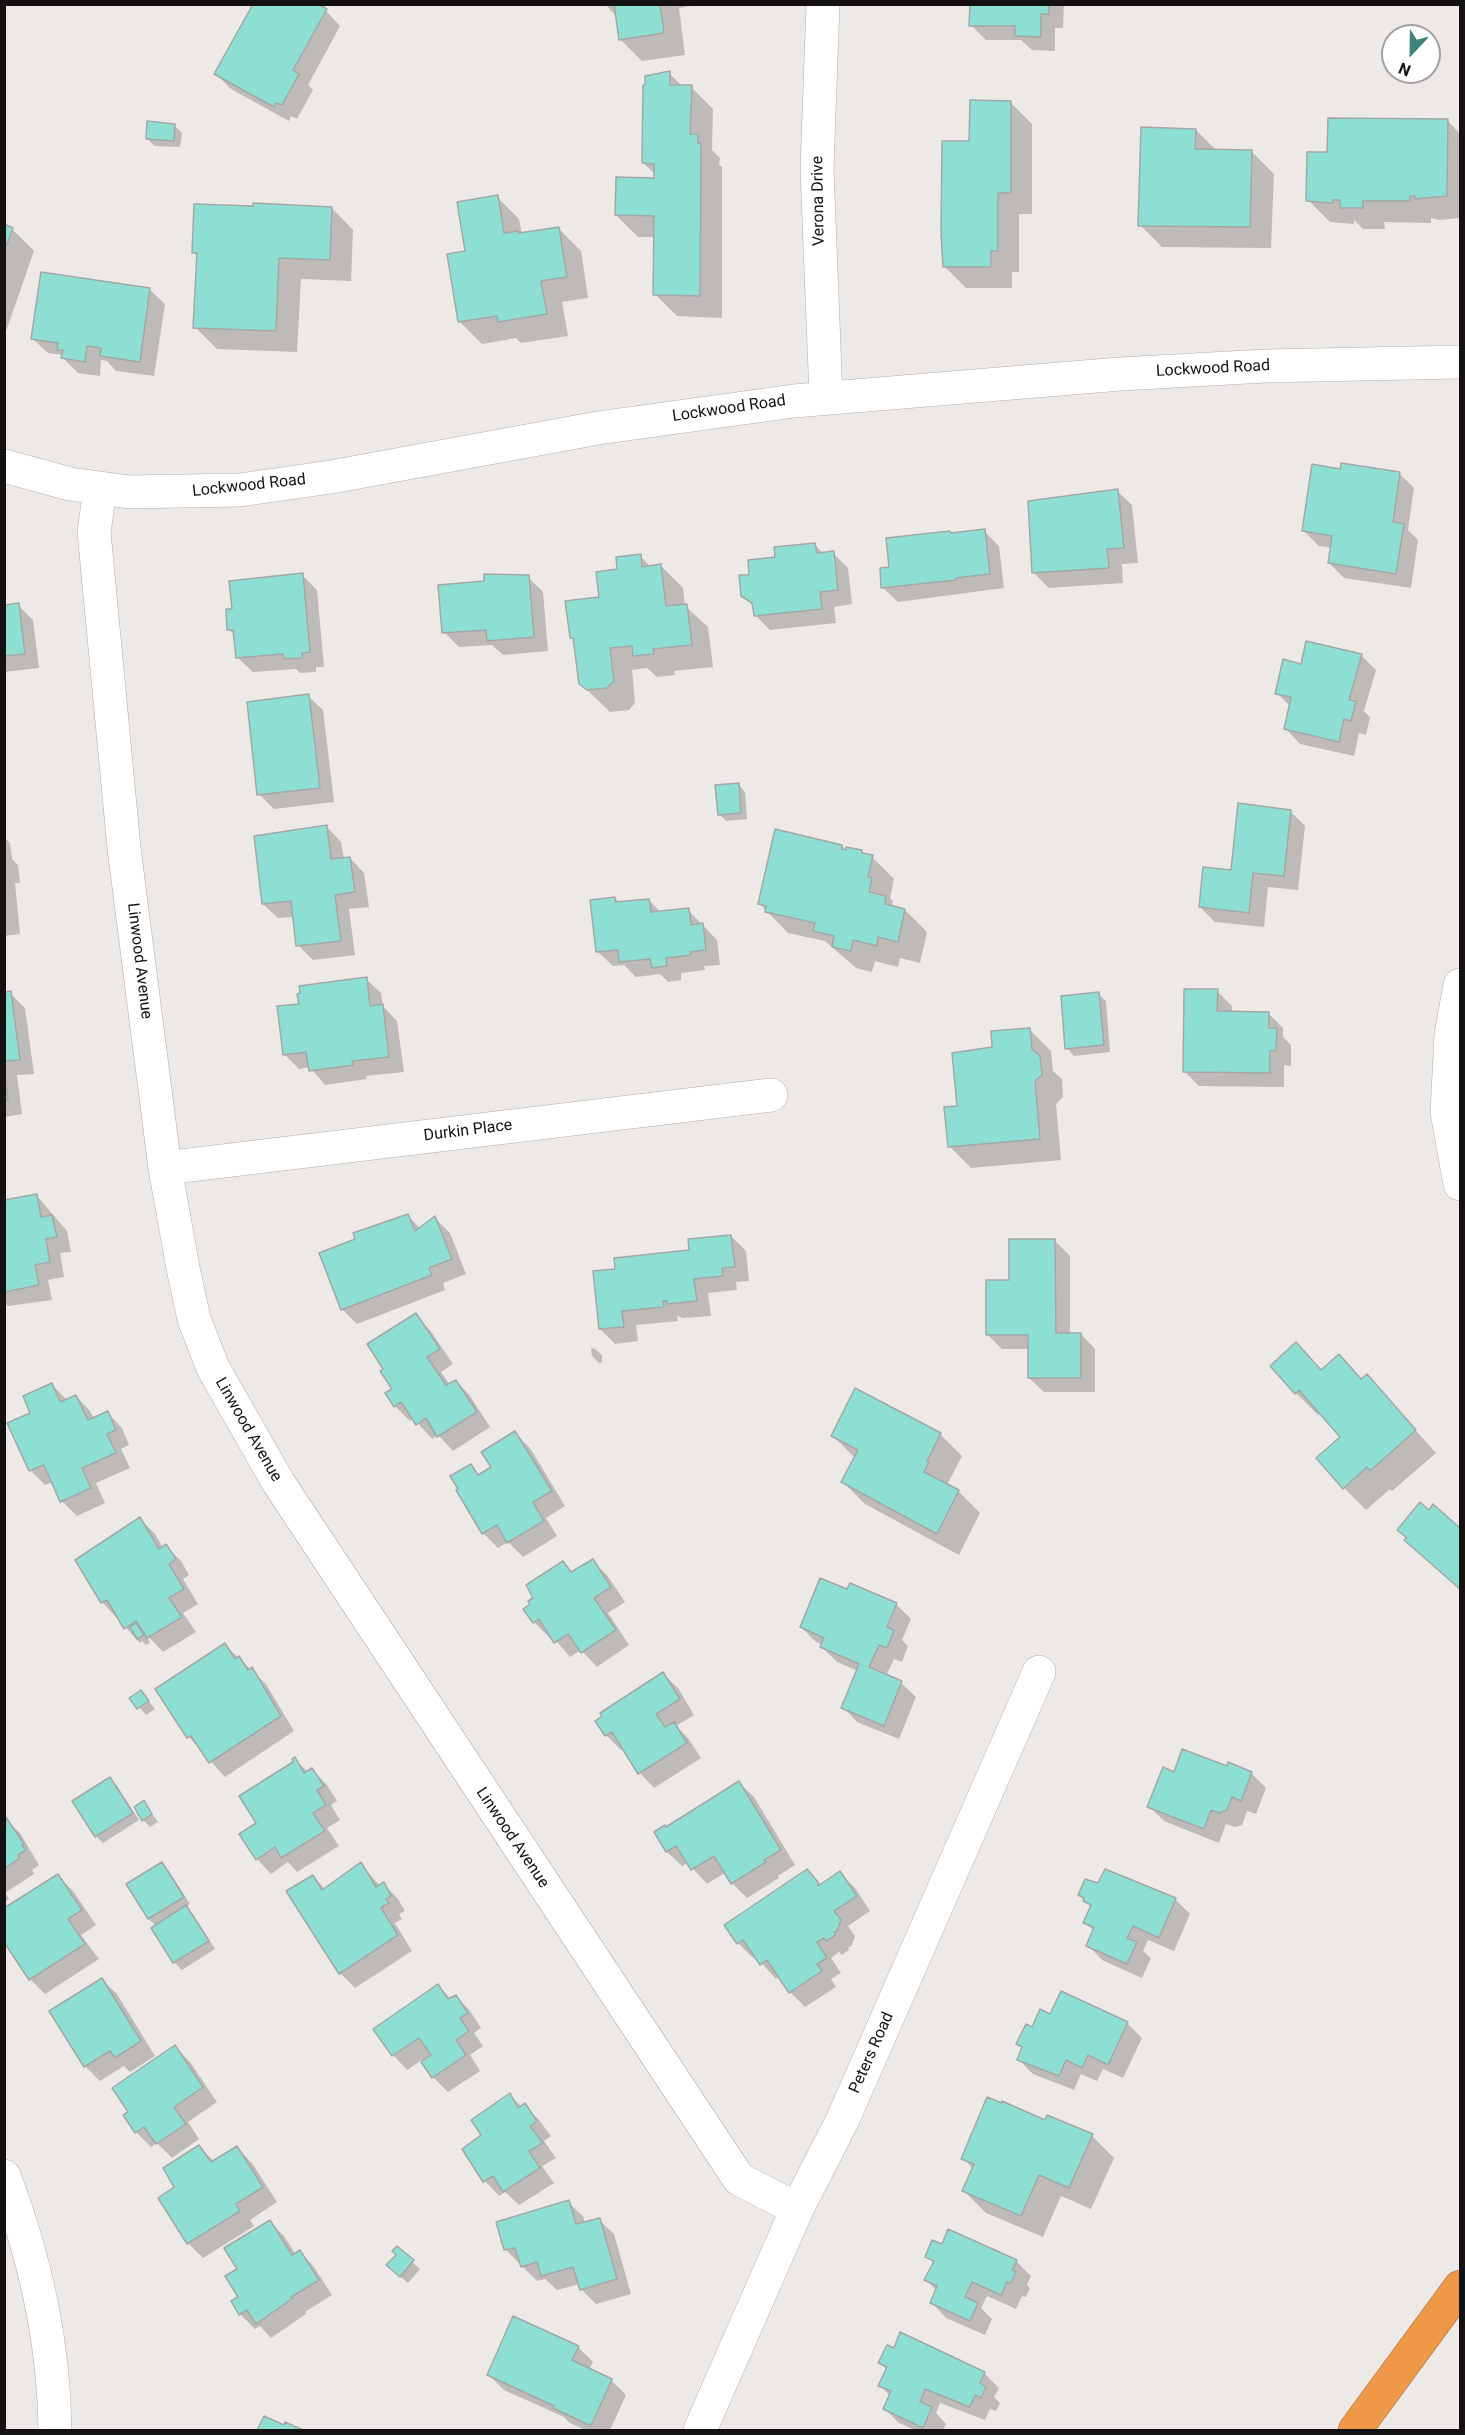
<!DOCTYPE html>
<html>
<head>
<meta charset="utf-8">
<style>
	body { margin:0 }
	#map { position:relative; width:1465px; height:2435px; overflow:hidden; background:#ede9e6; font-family:Roboto,sans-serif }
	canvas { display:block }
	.frame { position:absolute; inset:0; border:6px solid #131211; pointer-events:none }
	.north { position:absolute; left:1381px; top:24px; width:60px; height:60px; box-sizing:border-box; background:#fff; border:2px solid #a1a0a0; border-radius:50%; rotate:202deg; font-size:16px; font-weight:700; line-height:24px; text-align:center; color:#131211 }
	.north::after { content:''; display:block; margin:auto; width:21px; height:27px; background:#3d837a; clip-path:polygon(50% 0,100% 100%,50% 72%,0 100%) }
</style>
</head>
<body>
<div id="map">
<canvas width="1465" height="2435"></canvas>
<div class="frame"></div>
<div class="north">N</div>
</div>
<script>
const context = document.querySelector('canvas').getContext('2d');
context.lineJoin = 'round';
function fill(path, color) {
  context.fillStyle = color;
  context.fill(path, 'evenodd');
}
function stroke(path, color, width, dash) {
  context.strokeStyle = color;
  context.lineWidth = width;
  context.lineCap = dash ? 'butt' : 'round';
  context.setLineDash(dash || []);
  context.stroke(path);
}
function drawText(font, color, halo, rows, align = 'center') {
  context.font = font + ' Roboto,sans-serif';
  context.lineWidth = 4.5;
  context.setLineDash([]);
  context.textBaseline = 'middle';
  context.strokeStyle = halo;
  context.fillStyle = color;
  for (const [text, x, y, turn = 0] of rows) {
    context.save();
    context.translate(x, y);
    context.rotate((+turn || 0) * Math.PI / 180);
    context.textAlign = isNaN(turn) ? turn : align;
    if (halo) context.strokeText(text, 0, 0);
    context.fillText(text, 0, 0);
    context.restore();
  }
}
fill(new Path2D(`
	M605 4H702L679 8 685 55 642 61 620 39 617 17Z
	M971 4H1064L1063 28H1055V51L1032 50 1021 40H986L971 25Z
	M326 11 340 26 308 85 313 90 297 119 291 116 289 121 231 89 216 74Z
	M669 73 683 87H691L713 109 712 150 720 158 719 164 722 167V318L677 316 655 294 656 237H638L616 215 656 179V175L643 163Z
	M1010 102 1032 124V214H1019V272H1012V288H966L944 266 971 143Z
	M1447 120 1460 134V218L1439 220 1431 218V223L1384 222 1385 229H1363L1354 220V224L1330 222 1308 200 1329 153Z
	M174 125 182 133 180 147 155 146 147 139Z
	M1196 130 1217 151 1252 152 1274 174 1271 248 1162 247 1140 225Z
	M497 197 519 219 522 235 559 229 581 251 588 298 562 302 568 336 521 343 516 338 482 344 460 322 467 252Z
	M332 208 353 230 351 281 301 279 297 352 217 349 195 327 198 257 194 253Z
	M4 226 12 229 34 251 4 337Z
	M150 290 165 304 154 376 116 371 107 361 101 360 100 376 78 373 63 358V355L48 353 33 339Z
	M1341 470 1399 473 1414 488 1408 530 1418 540 1411 588 1344 578 1329 563 1332 548 1319 546 1304 531Z
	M1117 491 1132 505 1138 563 1122 564 1123 583 1049 588 1034 573Z
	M984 531 999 546 1004 588 898 602 883 588 891 569 952 535Z
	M815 545 824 554 833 553 848 568 852 604 834 607 836 623 770 630 755 615 754 607 743 596 751 576 777 559Z
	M640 556 651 567 661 566 683 588 685 606 708 627 713 667 674 671 675 675 657 677 647 668 632 670 635 703 629 710 610 712 580 683 575 642 571 637 601 599 619 571Z
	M302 575 317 590 324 667H316V672L300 673 296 669 253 672 238 658 235 636 229 629 233 611Z
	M528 577 543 592 548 651 503 655 492 645 459 647 444 632Z
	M18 605 33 620 39 668 4 672V607Z
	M1361 655 1376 670 1364 711 1370 717 1366 735 1359 733 1354 756 1300 744 1286 729 1291 707 1277 693 1302 665Z
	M308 696 323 710 334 802 274 809 259 794Z
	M738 784 745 792 747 819 726 821 719 814Z
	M1290 811 1305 826 1298 890 1268 887 1264 927 1215 922 1200 907Z
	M327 827 341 842 344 859 350 858 364 873 369 907 349 909 355 955 313 960 298 945 294 917 278 918 263 904Z
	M4 837 10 843 12 859 18 865 20 883H15L20 934 4 936Z
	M842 846 847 851H861L872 857 894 879 890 898 893 901 892 904 896 908 905 910 927 932 920 963 900 958 898 967 875 961 872 972 856 968 825 941 788 933 760 904Z
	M615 898 620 903 649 900 661 913 688 910 717 940 720 965 704 966 705 970 681 973V980L668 982 660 974 636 977 624 965 613 966 598 952Z
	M366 979 381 993 383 1006 397 1021 404 1072 366 1076 367 1079 325 1085 310 1067 299 1069 284 1054 300 1005Z
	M1217 991 1232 1006V1012L1268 1013 1283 1028V1037L1291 1045V1066L1284 1065V1087L1199 1086 1184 1071Z
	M10 993 25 1008 34 1074 17 1075 22 1114 4 1117V994Z
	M1098 994 1106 1001 1110 1052 1074 1056 1067 1048Z
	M1029 1029 1051 1051 1053 1071 1062 1079 1063 1097 1056 1104 1061 1160 971 1168 949 1146 959 1108Z
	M37 1196 67 1231 71 1252 60 1253 64 1277 48 1280 52 1300 8 1306 4 1303V1202Z
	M408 1216 421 1229 435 1218 450 1233 466 1274 443 1283 445 1290 357 1324 342 1309 357 1240Z
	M731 1236 746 1251 749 1281 736 1282 737 1290 708 1293 711 1316 683 1318 677 1316 678 1321 636 1325 638 1341 615 1344 600 1329 617 1270 691 1252Z
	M1055 1241 1070 1256V1334H1081L1095 1349V1392H1044L1029 1378V1349H1002L987 1334 1010 1281Z
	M415 1315 430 1330 453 1364 441 1372 450 1385 456 1381 470 1396 490 1427 453 1451 438 1435 432 1439 413 1418 410 1421 395 1406 394 1389 385 1370Z
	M1296 1344 1322 1371 1339 1356 1363 1380 1367 1376 1436 1453 1392 1491 1390 1489 1366 1510 1344 1488 1342 1437 1321 1412 1318 1415 1296 1393Z
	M594 1348 602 1355V1362L599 1363 592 1356 591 1349Z
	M52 1385 67 1400 76 1396 90 1411 94 1419 108 1413 122 1428 129 1445 121 1449 130 1468 96 1483 105 1503 77 1516 62 1501 53 1482 45 1485 30 1470 32 1413Z
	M515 1433 530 1448 565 1506 546 1518 557 1536 523 1557 508 1542 498 1548 483 1533 470 1466 480 1475 493 1468Z
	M940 1434 962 1456 948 1483 949 1487 959 1492 980 1513 959 1555 865 1504 843 1482 855 1458 833 1436Z
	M1433 1506 1460 1530V1590L1407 1540Z
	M140 1519 155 1534 163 1548 166 1546 181 1561 189 1575 183 1579 198 1604 183 1613 196 1632 163 1652 147 1635 150 1643 146 1645 142 1641 140 1643 102 1602Z
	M592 1561 607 1575 625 1602 608 1613 629 1645 597 1667 581 1650 570 1657 551 1635 549 1637 534 1622 535 1598 563 1563 573 1573Z
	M848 1591 896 1604 911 1619 902 1640 908 1646 902 1662 894 1659 886 1676 901 1683 916 1697 899 1739 857 1722 843 1707 858 1671 837 1662 822 1647 823 1645 816 1642 801 1627Z
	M225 1645 266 1684 294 1731 225 1777 189 1737 158 1689Z
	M663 1674 678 1688 694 1715 676 1726 688 1738 701 1758 654 1788 640 1773 624 1748 621 1750 606 1735Z
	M141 1692 155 1709 146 1715 131 1698Z
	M295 1759 308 1772 312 1770 327 1785 337 1801 331 1805 340 1820 327 1828 339 1846 297 1872 288 1862 271 1874 257 1859 258 1824 295 1762Z
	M1227 1768 1251 1773 1266 1788 1256 1814 1247 1811 1242 1825 1235 1827 1226 1824 1219 1843 1164 1821 1149 1806 1174 1774Z
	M110 1779 117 1786 139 1820 103 1843 96 1836Z
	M739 1783 754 1797 795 1865 778 1876 779 1878 747 1898 732 1883 726 1872 707 1884 688 1863 682 1866 667 1852V1829Z
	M143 1802 158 1822 150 1827 143 1820Z
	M4 1819 20 1833 39 1865 32 1870 34 1874 5 1893 9 1899 4 1902Z
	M162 1863 169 1871 190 1904 185 1907 193 1914 215 1949 182 1970 174 1962 153 1928 156 1926 149 1919Z
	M361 1864 380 1886 384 1884 398 1899 405 1911 399 1914 402 1919 395 1923 412 1951 355 1988 340 1973 288 1892 313 1876 325 1889Z
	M807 1871 821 1885 840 1873 855 1888 870 1911 848 1926 855 1936 852 1945 848 1948 849 1950 842 1955 839 1952 831 1958 841 1973 831 1979 836 1987 805 2007 790 1992 779 1976 776 1979 755 1956 753 1958 738 1943Z
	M1105 1871 1175 1899 1190 1914 1174 1951 1148 1940 1143 1951 1151 1958 1142 1978 1102 1960 1088 1945 1094 1931 1085 1923 1092 1908 1079 1895 1099 1885Z
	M58 1876 73 1891 96 1925 81 1935 99 1959 45 1994 30 1979 4 1939Z
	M102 1980 117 1994 155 2056 130 2072 124 2066 100 2081 85 2066 51 2011Z
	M438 1986 451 1999 456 1996 470 2011 481 2028 474 2033 483 2046 470 2055 480 2071 448 2092 433 2077 422 2060 407 2070 393 2055Z
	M1051 2016 1127 2023 1142 2038 1123 2078 1103 2069 1097 2081 1081 2074 1074 2090 1033 2074 1018 2059 1023 2049 1018 2044Z
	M175 2047 190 2062 217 2102 188 2122 199 2139 172 2158 157 2143 151 2147 136 2132 130 2112Z
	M510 2095 522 2107 524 2105 539 2120 551 2136 544 2141 556 2158 542 2166 554 2183 519 2205 505 2192 499 2196 485 2181 464 2149 483 2135Z
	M1046 2122 1092 2136 1114 2158 1091 2209 1061 2196 1043 2237 986 2213 964 2191 973 2169 963 2158Z
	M199 2147 215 2162 237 2148 252 2163 277 2202 250 2220 254 2226 203 2258 188 2243 160 2199 176 2187Z
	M568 2202 583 2216 585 2223 599 2220 614 2234 631 2294 596 2304 581 2289 580 2284 557 2290 545 2279 537 2281 506 2250Z
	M270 2222 284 2236 296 2255 300 2252 314 2267 332 2295 305 2312 306 2314 271 2338 260 2326 255 2329 240 2314 233 2302 240 2297 239 2269Z
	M943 2245 1016 2261 1031 2276 1027 2285 1030 2288 1026 2297 1022 2296 1016 2309 987 2296 981 2308 992 2319 985 2335 946 2318 932 2303 937 2291 926 2280 934 2264 927 2256Z
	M397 2248 420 2269 408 2283 395 2272Z
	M578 2347 593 2362 589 2370 611 2380 626 2395 610 2430H586L570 2423 564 2417 504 2390 489 2375Z
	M880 2363 984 2373 999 2388 994 2397 1000 2403 996 2411 990 2409 985 2420 940 2403 936 2413 946 2424 943 2430H915L899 2423 885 2409 890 2396 880 2385 887 2370Z
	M264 2418 285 2427 286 2424 299 2430H259Z`), '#0003');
const building = new Path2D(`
	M253 4H318L327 9 293 70 299 74 282 105 276 103 274 107 214 74Z
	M614 4H660L664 33 619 40Z
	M970 4H1049V14H1041V37L1015 36V26H969Z
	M670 71V85H692L690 134H698V143H701L700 296 653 295 654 216 615 215 616 177 654 178V164L642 163 643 85H645V76Z
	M970 100 1011 101V193H998V251H991V267H943L941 234H942L941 230 942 141H969Z
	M1328 118 1448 119 1447 196 1415 199V196H1410V201H1363V208H1340V200H1333V203L1306 201 1307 152H1327Z
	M147 121 175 124 174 141 146 139Z
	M1141 127 1196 129 1195 149 1252 150 1250 227 1138 226Z
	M498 195 504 233 518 231 519 233 559 227 567 277 541 281 547 314 498 322 497 316 458 322 447 254 465 251 457 202Z
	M253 203 332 207 330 260 279 258 276 331 193 328 197 253H192L194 204 253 206Z
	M4 224 13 228 4 252Z
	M41 272 150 288 140 362 100 356 101 348 87 346 85 362 61 358 63 350H57L58 343 31 339Z
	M1341 463 1400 472 1393 522 1404 524 1396 574 1328 563 1332 536 1302 531 1312 464 1340 469Z
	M1118 489 1124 548 1107 549 1109 568 1032 573 1028 501Z
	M985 529 990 574 956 578V580L881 588 880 568 889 567 886 538 950 531 951 533Z
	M815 543 817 553 834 551 838 590 820 592 822 609 754 616 752 603 741 596 739 575H749L748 560 775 557 774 547Z
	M641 554 642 567 661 564 666 606 687 604 692 645 653 649 654 654 633 656 632 646 610 648 614 681 607 688 587 690 579 684 573 638H570L565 601 599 597 596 572 617 569 616 557Z
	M303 573 310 652 302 653V658L284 659 283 654 236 658 233 630H227L226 609H232L229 581Z
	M484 574 529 575 534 637 487 641 486 630 442 633 438 585 484 581Z
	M19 603 25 654 4 656V605Z
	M1306 641 1362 654 1349 700 1356 701 1351 721 1344 719 1339 742 1284 729 1291 697 1275 694 1283 659 1301 664Z
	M309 694 320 788 257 795 247 702Z
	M739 783 741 813 718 815 715 785Z
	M1238 803 1291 810 1284 876 1253 873 1249 913 1199 907 1203 867 1231 870Z
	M327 825 331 859 350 857 355 892 335 895 341 941 296 946 291 901 262 904 254 836Z
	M775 829 842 845V849L846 850V847L862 850V853L873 855 868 877 872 878 869 892 886 896 885 904 905 909 898 942 878 937 877 946 853 940 851 951 832 947 834 936 813 931 815 923 765 912 766 906 758 904Z
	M615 897V902L649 899 651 912 689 908 691 925 703 923 706 950 690 952 691 955 666 958 667 966 652 968 650 959 619 962 618 950 596 952 590 900Z
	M367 977 370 1006 383 1004 389 1057 352 1061 353 1065 309 1071 306 1052 283 1055 277 1006 299 1004 297 994 300 993 299 986Z
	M1184 989H1218L1217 1011 1269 1012V1028H1277L1276 1051H1270V1073L1183 1072Z
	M11 991 20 1060 4 1061V992Z
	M1099 992 1104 1045 1065 1049 1061 996Z
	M1030 1028 1032 1049 1040 1056 1042 1075 1035 1081 1040 1139 948 1147 944 1107 957 1106 952 1053 992 1047 991 1031Z
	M4 1070 8 1100H4Z
	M37 1194 41 1217 52 1215 57 1237 46 1239 50 1262 35 1265 39 1285 5 1292 4 1200Z
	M408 1214 415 1231 435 1216 452 1259 429 1268 432 1275 341 1310 319 1253 355 1239 353 1233Z
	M731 1235 735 1267 722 1268 723 1276 694 1279 697 1301 667 1304V1301H663L664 1307 622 1311 624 1327 599 1329 593 1271 615 1269 614 1258 689 1250 688 1239Z
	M1009 1239H1055L1056 1333H1081V1378H1028V1335H986V1280H1009Z
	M416 1313 440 1349 427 1357 446 1385 456 1380 477 1412 437 1437 426 1418 416 1425 401 1402 394 1407 385 1393 392 1389 380 1371 383 1369 367 1344Z
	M1296 1342 1321 1370 1339 1354 1361 1379 1367 1374 1416 1430 1370 1471 1367 1467 1343 1489 1316 1458 1340 1437 1299 1390 1295 1394 1270 1366Z
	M52 1383 60 1402 76 1395 88 1420 108 1411 116 1430 107 1434 116 1453 82 1468 91 1488 60 1502 44 1465 29 1471 7 1423 30 1413 23 1396Z
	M855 1388 941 1433 927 1461 929 1462 924 1472 959 1490 937 1534 841 1482 858 1450 831 1436Z
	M515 1431 552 1491 533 1502 544 1521 507 1543 497 1525 482 1534 456 1490 458 1489 450 1476 471 1464 478 1475 491 1467 481 1452Z
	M1420 1502 1429 1510 1433 1504 1460 1528V1589L1404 1540 1407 1538 1397 1530Z
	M140 1517 159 1549 166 1544 176 1559 169 1564 184 1589 169 1598 182 1617 147 1638 136 1621 124 1629 107 1600 101 1603 75 1560Z
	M593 1559 611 1587 594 1598 616 1630 581 1653 568 1634 554 1643 539 1619 533 1623 523 1609 530 1604 528 1601 533 1598 526 1585 563 1561 571 1572Z
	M820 1578 847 1589 850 1583 897 1603 887 1627 894 1630 887 1648 879 1645 869 1667 902 1681 884 1726 841 1708 859 1664 820 1647 824 1638 800 1627Z
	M136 1623 144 1635 137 1639 130 1627Z
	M225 1643 235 1659 239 1656 248 1670 252 1667 281 1716 209 1763 191 1736 187 1738 155 1689Z
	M663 1672 680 1699 656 1714 665 1727 674 1722 687 1743 638 1774 612 1732 605 1736 595 1721 602 1716 600 1713Z
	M141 1690 149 1701 137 1709 129 1698Z
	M1182 1749 1227 1766 1228 1762 1252 1772 1241 1801 1232 1797 1227 1810 1219 1813 1211 1810 1204 1829 1147 1807 1163 1767 1174 1772Z
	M295 1757 304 1773 312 1768 324 1786 317 1790 326 1805 313 1813 325 1831 281 1858 275 1847 256 1860 239 1834 256 1823 239 1796 293 1762 292 1759Z
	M110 1777 133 1813 95 1837 72 1801Z
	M739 1781 781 1850 764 1860 766 1862 731 1884 714 1856 691 1870 676 1846 666 1852 654 1832 665 1825 666 1827Z
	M144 1800 152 1814 142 1821 134 1807Z
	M6 1817 24 1844 22 1845 26 1850 18 1855 20 1858 4 1869Z
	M162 1862 184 1897 148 1919 126 1884Z
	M361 1862 376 1887 384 1882 391 1896 386 1899 389 1903 381 1908 398 1935 339 1974 286 1891 313 1875 322 1890Z
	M807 1869 818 1882V1886L840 1871 857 1896 834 1911 841 1920 837 1931 834 1932 836 1935 826 1941 824 1938 817 1942 827 1958 817 1964 822 1971 789 1993 767 1960 760 1965 743 1940 737 1944 724 1925Z
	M1105 1869 1176 1898 1159 1938 1133 1926 1127 1938 1137 1942 1127 1964 1086 1946 1094 1927 1083 1923 1091 1905 1083 1901 1084 1898 1078 1895 1085 1879 1098 1883Z
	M58 1874 82 1910 68 1919 85 1944 29 1980 4 1942V1908Z
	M186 1905 209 1941 173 1963 151 1928Z
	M102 1978 141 2041 115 2058 110 2051 84 2067 49 2011Z
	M438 1984 448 1999 456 1995 468 2013 460 2018 469 2031 456 2040 466 2055 432 2078 421 2062 431 2055 419 2038 392 2056 373 2029Z
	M1061 1991 1128 2022 1108 2065 1088 2055 1082 2068 1066 2060 1059 2076 1017 2060 1022 2047 1016 2044 1026 2024 1032 2027 1040 2009 1050 2014Z
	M175 2045 203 2087 174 2107 186 2124 156 2144 144 2127 135 2133 123 2115 128 2112 112 2088Z
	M510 2093 518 2108 525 2103 537 2121 530 2126 543 2143 529 2151 540 2168 503 2192 493 2176 483 2182 462 2149 481 2135 471 2120Z
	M987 2097 1002 2103V2101L1045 2120 1047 2115 1093 2134 1069 2188 1039 2175 1021 2216 962 2191 974 2164 961 2159Z
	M199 2145 211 2162 237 2146 263 2187 236 2204 240 2211 187 2244 158 2198 174 2187 163 2168Z
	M569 2200 576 2224 600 2218 617 2279 580 2290 573 2267 541 2276 537 2262 521 2267 515 2248 504 2250 496 2222Z
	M270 2220 292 2255 300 2250 319 2280 291 2297 293 2298 256 2324 247 2310 239 2315 231 2301 238 2297 225 2276 237 2269 224 2248Z
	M948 2229 1017 2260 1012 2270 1016 2272 1011 2283 1007 2282 1001 2295 972 2282 965 2297 978 2303 970 2321 930 2303 937 2286 924 2280 934 2261 925 2257 932 2240 942 2244Z
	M397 2246 414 2260 400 2277 386 2265 396 2255 392 2251Z
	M513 2316 579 2346 572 2360 612 2379 591 2426 553 2408 554 2406 487 2375Z
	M900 2332 985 2372 980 2383 986 2387 981 2398 975 2395 970 2407 925 2389 920 2402 932 2407 923 2428 883 2409 891 2391 878 2386 887 2367 878 2363 887 2345 894 2348Z
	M264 2416 284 2425 285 2422 303 2430H257Z`);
fill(building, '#8ddfd4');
stroke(building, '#a3a8a7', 1.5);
const minor = new Path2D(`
	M823 4 817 169 826 397
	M4 466 70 484 129 492 240 490 331 477 598 428 794 401 1120 374 1266 366 1460 362
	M100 489 94 532 124 848 165 1168 183 1268 194 1319 213 1368 278 1482 739 2179 797 2209
	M1460 985 1451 1035 1447 1112 1460 1184
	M165 1168 771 1095
	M4 2176C35 2257 54 2343 55 2430
	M700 2430 797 2209 843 2119 1039 1672`);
const highway = new Path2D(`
	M1355 2430 1460 2287`);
stroke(minor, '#b0adaa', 34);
stroke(highway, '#a16935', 34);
stroke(minor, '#fff', 33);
stroke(highway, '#ee9848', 33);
drawText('16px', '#131211', '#fff', [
	["Verona Drive",819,201,-91],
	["Lockwood Road",1213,369,-3],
	["Lockwood Road",729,409,-8],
	["Lockwood Road",249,486,-6],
	["Linwood Avenue",139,961,83],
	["Durkin Place",468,1131,-7],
	["Linwood Avenue",248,1430,60],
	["Linwood Avenue",512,1838,56],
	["Peters Road",872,2053,-66]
]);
</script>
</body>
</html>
